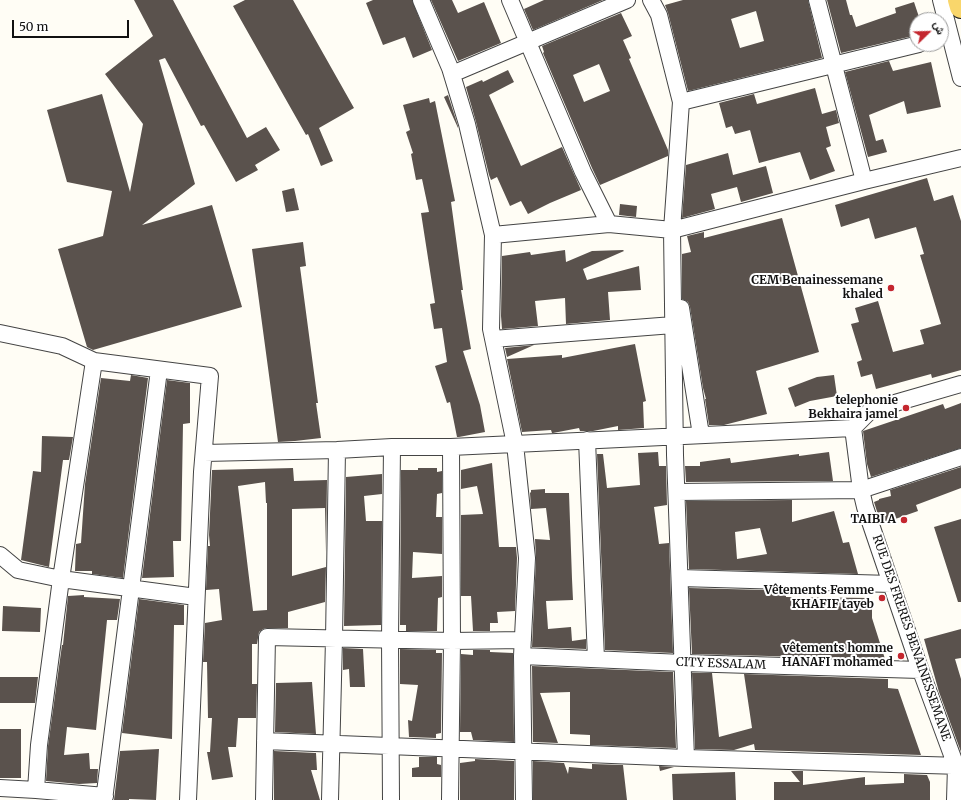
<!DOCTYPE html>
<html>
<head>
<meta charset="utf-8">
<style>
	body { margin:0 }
	#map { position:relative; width:961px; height:800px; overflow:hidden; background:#fffdf5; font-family:Merriweather,Vazirmatn,serif }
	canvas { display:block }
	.north { position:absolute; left:909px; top:12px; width:40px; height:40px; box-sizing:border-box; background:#fff; border:1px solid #a0a0a0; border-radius:50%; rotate:67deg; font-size:11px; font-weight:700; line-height:16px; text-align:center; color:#111 }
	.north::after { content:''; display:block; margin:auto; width:14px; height:18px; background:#c4262e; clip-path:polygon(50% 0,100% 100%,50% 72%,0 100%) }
	.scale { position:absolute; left:12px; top:20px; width:117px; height:18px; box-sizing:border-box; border:2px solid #111; border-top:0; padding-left:5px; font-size:12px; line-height:14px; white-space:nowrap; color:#111; -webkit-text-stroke:3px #fff; paint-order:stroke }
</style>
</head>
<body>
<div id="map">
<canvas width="961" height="800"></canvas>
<div class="north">ش</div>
<div class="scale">50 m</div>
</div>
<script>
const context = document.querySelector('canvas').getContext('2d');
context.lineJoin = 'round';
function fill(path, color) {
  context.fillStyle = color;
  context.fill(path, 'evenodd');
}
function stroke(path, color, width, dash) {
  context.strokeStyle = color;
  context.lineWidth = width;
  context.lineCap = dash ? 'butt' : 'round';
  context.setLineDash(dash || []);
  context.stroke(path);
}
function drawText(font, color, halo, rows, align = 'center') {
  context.font = font + ' Merriweather,serif';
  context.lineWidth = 4;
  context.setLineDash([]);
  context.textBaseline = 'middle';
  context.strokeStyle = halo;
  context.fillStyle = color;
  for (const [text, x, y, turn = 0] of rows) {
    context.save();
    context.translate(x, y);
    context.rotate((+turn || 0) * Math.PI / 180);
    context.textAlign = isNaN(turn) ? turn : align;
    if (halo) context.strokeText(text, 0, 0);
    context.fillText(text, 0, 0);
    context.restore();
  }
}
fill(new Path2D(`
	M134 0H173L247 138 266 127 280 150 255 165 258 170 236 182 204 125 201 126 165 58 159 60 195 184 142 225 212 205 242 307 93 350 87 347 58 249 103 236 112 191 67 182 47 110 102 94 130 192 143 124 105 74 153 36Z
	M245 0H293L354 108 319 128 333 161 321 166 308 134 306 135 233 6Z
	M373 0H412L432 50 413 58 405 37 383 45 366 3Z
	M431 0H452L458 13 484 2 501 43 458 61Z
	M544 0H603L533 30 524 9Z
	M683 0H808L822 58 688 91 668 13 665 5ZM756 11 764 41 740 48 731 19Z
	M827 0H846L850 15H852L856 27 896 13 895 8 914 2 920 20H917V35L841 53Z
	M621 13 632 36 623 40 631 58 629 59 668 150V156L600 185 592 168 543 53 544 52 542 46ZM599 64 610 91 584 102 573 75Z
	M889 61 893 71 931 62 941 107 907 114 904 101 869 115 876 141 883 139 887 152 868 157 845 72Z
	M508 70 514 82 489 95 521 166 562 147 581 190 550 203 528 214 521 201 510 206 497 177 491 180 489 175 476 122 466 87 482 80 483 82Z
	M815 88 822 114 836 110 839 123 826 127 831 146 826 148 835 171 810 180 800 152 759 163 750 130 735 134 732 126 726 128 719 103 754 94 757 104Z
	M448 95 458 126V128L444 97Z
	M429 98 430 103 435 101 455 201 451 202 463 290H461L471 349 463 351 480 405 485 432 459 437H457L450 402 447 403 435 366 447 362 442 328 434 329 430 304 435 303 421 213 429 212 422 179 416 180 411 154 413 153 406 132 410 130 403 105Z
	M728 153 733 175 766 166 773 193 741 202 737 187 711 194 715 209 682 218 686 165Z
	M927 178 934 201 953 195 961 221V370L932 378 931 374 876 389 872 374 861 377 857 362 862 360 851 324 859 322 855 308 878 301 893 352 924 344 920 330 941 324 920 255 924 254 916 227 875 239 869 218 841 227 835 205Z
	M294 188 299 210 286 212 282 191Z
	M620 204 637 206 636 217 619 215Z
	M782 218 819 352 756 371 767 414 724 425H709L705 399H706L703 388 690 307 688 302 682 299V254L691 252 687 236 704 232V238Z
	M303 242 306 266 300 267 318 403H316L321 438 295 441 278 442 252 249Z
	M565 250 566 262 592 251 623 250 624 251 583 269 587 280 639 266 641 290 608 292 610 320 566 324 565 298 535 301 538 326 502 329 501 316 502 256 530 252 531 255Z
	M635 344 646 401 643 402 644 428 618 430V426L593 431H580L579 428 553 433H552L551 430 522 432 507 359 562 355V358Z
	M534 345 507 357 505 348Z
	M131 375 148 378 123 578 92 574V571H75L76 544 81 543 85 484 101 378 130 381Z
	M834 375 837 396 810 401 795 407 788 388 817 377Z
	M167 380 190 383V423L183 424 181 541H173L174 577 142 578Z
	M961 403V448L871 477 867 464 863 431 943 404 945 409Z
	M42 436 73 437 69 460H63L49 567 21 560 33 471 41 472Z
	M658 452 659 466H666L667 505 654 507 659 544 669 543 673 653 605 650 597 454H603L607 488 640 485 638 453Z
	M829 452 833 481 686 482 685 466H700V462L730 458 731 463 799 454V456Z
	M492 463 499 547H516L517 558 515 611 497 612 498 623H490V631H473L471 596H461V515L483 514 477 486 461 489V470Z
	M961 467V488L916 505 918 511 881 524 874 502 879 500V499L891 496 890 490Z
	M293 468 294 481 327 480 326 552 325 508 292 509V576L326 567 325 602 288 612V628H267L263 629 259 632 257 644H252V684H257L256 718H238L236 747H228L233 777 212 780 207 752H210L212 718H208L207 662H203L205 623 222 620 219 589 206 590 208 546H210L209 535 212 470ZM265 482 266 503H267V610L253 611 238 486Z
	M418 468H437V472L442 471V493L437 494 436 517H442V554L413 552 412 578 442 576V597L438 598 437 631H406V625H400L401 470H418Z
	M382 474V494L364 496 366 521H382L381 625 344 626 346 477Z
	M545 489V493H569L572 579 573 600 546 601 548 629 571 627 572 641 586 639V649L532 647 536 558 535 539 550 540 546 508 531 509 530 493 531 492V490Z
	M792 500V522L834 511 843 543 849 542 858 574 689 569 686 501ZM760 528 767 554 737 559 735 532Z
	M961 519V602H958L934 527Z
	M689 588 803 591 786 595V597L870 598 872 606V618L885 659 692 654Z
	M84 595V597L120 599 117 620H107L96 730 67 727 64 755 89 753 90 769H98L97 783 79 784 46 781 48 746 62 645H63L68 596Z
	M139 599 184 605V625H174L172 739 122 733Z
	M3 606 41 608 40 632 2 631Z
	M961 629V658L955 659 961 679V752L939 692 924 639Z
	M343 648 363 649 365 687H350L349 669 343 670Z
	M400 649 436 650V653H442L441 733 436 734V738L409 737 408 720 412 721 418 685 400 684Z
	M473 650H490V652L513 653 514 742 473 740 471 732H460L461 654 473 655Z
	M532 666 673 672 676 748 590 745V735L570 734V692L540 693 558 743 533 742Z
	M692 673H712L719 737 752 728 744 674 888 679V688L898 689 921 755 755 750 754 744 734 750 695 749Z
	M0 677H38L35 703H0Z
	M312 682 316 734 275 732 276 683Z
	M0 729H21V778H0Z
	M159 749 156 800 129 799V800H114L120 751Z
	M274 751 316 753 317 770H311L320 800H274Z
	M419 757H437V764L441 765V777H412V768L419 767Z
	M475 759 514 761V800H460V763L475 761Z
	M533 761 564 763 568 774 569 767 592 769V764L623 765 627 800H533Z
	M659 766 674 767 660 771Z
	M791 771H803V785L865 777V785L904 783V774L927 775 930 782V800H774V782H800Z
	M735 772 736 800H673L672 774Z`), '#5a524d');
const minor = new Path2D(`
	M421 0 450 68 467 124 493 235 491 329 515 444 527 558 522 656 524 800
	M510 0 583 172 609 224 672 230 864 181 817 0
	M651 0 659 15 681 102 672 230 675 455 686 758
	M941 0 961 78
	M452 74 627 0
	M681 102 919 44
	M864 181 961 158
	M493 235 609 224
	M681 308 701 435
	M0 333 62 346 94 361
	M493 339 673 325
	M587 440 596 659
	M204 453 337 450 392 447H451L853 428
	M677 492 861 490 961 457
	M0 555 18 570 61 579 196 597
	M680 578 891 584
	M522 656 683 663 920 670
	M265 741 686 758 961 766
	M0 788 36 790 39 745 61 579 94 361 210 376 202 472 188 800
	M36 790 105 796
	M104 800 159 370
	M264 800 267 637 452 641 523 640
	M330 800 334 639 337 450
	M391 800 390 639 392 447
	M450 800 452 641 451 447
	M955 800 956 766 918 663 865 507 861 490 853 428 869 412 895 403 961 384`);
const primary = new Path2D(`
	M959 0 961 7`);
stroke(minor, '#444', 18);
stroke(primary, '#222', 24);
stroke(minor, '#fff', 16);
stroke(primary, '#f9d66b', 22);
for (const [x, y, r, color] of [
	[891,288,4,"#c4262e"],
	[906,408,4,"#c4262e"],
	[904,520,4,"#c4262e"],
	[882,598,4,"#c4262e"],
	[901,656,4,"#c4262e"]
]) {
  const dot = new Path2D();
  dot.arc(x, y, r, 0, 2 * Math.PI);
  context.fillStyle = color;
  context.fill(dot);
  stroke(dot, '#fff', 1.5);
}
drawText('bold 12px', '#111', '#fff', [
	["CEM Benainessemane",883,281],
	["khaled",883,295],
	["telephonie",898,401],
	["Bekhaira jamel",898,415],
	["TAIBI A",896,520],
	["Vêtements Femme",874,591],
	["KHAFIF tayeb",874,605],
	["vêtements homme",893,649],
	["HANAFI mohamed",893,663]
], 'right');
drawText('12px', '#111', '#fff', [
	["RUE DES FRERES BENAINESSEMANE",911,638,71],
	["CITY ESSALAM",721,664,2]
]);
</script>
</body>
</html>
